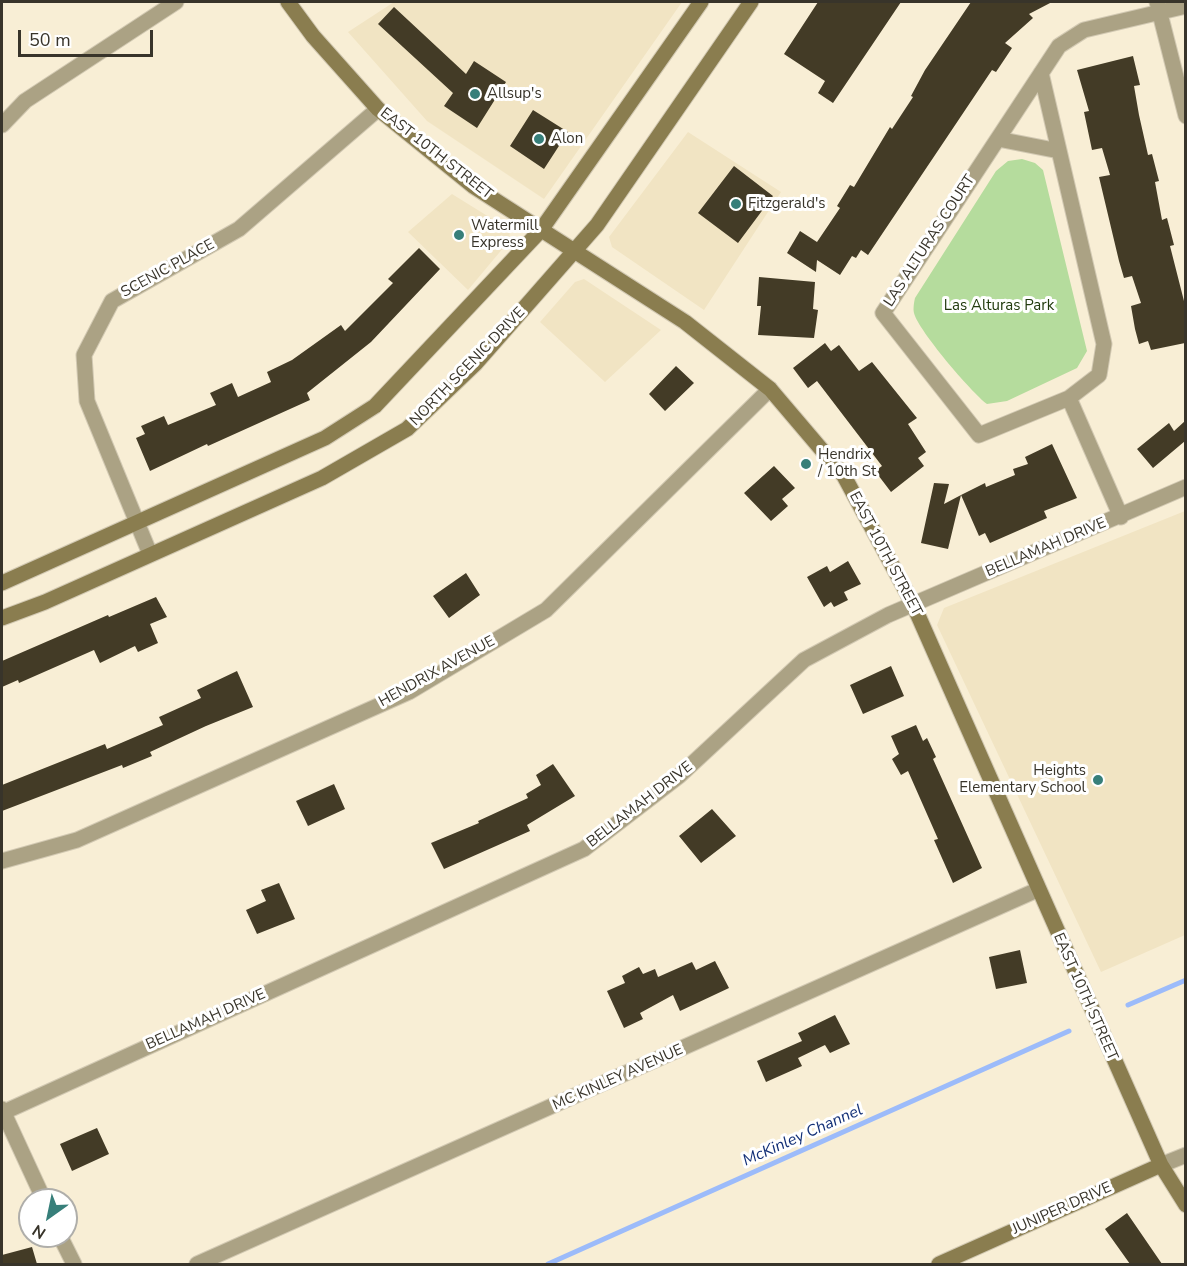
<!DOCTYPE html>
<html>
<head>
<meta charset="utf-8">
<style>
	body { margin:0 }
	#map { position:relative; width:1187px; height:1266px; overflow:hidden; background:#f8eed5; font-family:"Nunito Sans",sans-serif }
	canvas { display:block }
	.frame { position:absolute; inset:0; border:3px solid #38342a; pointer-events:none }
	.north { position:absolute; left:18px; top:1188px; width:60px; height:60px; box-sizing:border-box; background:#fff; border:2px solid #afaeaa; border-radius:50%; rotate:213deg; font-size:16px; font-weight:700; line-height:24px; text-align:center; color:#38342a }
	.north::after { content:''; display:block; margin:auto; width:21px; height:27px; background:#377f7a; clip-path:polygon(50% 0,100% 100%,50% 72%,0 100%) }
	.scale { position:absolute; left:18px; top:30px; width:135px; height:27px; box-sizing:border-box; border:3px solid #38342a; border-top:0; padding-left:8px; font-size:18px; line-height:21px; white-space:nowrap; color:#38342a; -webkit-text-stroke:4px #fff; paint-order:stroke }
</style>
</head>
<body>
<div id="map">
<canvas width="1187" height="1266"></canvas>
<div class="frame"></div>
<div class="north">N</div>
<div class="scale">50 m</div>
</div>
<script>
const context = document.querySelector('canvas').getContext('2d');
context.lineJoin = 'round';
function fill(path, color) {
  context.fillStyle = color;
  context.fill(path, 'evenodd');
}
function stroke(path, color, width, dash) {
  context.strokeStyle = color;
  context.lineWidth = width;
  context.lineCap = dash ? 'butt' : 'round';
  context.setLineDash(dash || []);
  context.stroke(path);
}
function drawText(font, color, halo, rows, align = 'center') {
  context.font = font + ' "Nunito Sans",sans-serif';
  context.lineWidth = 6;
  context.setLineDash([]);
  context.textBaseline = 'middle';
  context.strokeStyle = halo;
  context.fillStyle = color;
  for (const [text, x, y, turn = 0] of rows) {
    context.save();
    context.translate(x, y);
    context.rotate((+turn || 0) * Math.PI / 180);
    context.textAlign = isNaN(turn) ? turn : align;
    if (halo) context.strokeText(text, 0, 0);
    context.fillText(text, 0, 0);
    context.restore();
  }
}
fill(new Path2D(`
	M394 2H682L544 199 427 121 348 32Z
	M688 132 781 192 704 310 612 247 609 237Z
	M452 194 510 230 509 241 468 290 408 232Z
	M584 279 661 330 605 382 540 322 575 282Z
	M1185 511V935L1101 972 937 625 944 608Z`), '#f1e4c3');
fill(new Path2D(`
	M1022 159 1035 163 1043 170 1087 351 1077 368 1007 401 987 404C971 392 918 330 914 313 913 309 914 302 915 298L996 171 1008 161Z`), '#b5dc9d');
stroke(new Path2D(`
	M1128 1005 1186 980
	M548 1264 1069 1031`), '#9cbbfa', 5);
fill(new Path2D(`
	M818 2H901L833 103 818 93 825 81 784 54Z
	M971 2H1052L1029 14 1033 18 1005 43 1012 48 996 72 992 70 868 255 861 250 856 258 852 256 840 275 817 260 816 272 787 253 800 231 817 242 840 208 837 206 850 185 854 187 890 127 892 129 913 97 911 96 925 70Z
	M394 7 466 74 474 61 506 82 477 128 444 106 453 93 378 24Z
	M1133 56 1140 85 1134 86 1139 115 1148 155 1152 154 1159 181 1155 182 1162 220 1167 218 1174 245 1170 246 1185 305V343L1151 350 1148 341 1139 344 1135 329 1131 306 1141 303 1132 276 1124 278 1119 261 1099 177 1110 175 1102 148 1092 150 1084 112 1089 111 1077 70Z
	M533 110 568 132 544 169 510 146Z
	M734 166 773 196 738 243 698 213Z
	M419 248 440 269 371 342 307 393 310 400 208 446 207 444 150 471 136 438 145 434 141 426 164 416 168 425 216 405 210 393 232 383 238 397 271 382 267 372 292 360 341 325 345 331 393 283 388 279Z
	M759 277 815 282 813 309 818 310 814 338 758 335 761 306H757Z
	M825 343 831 351 839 345 859 371 872 362 917 418 908 424 926 452 918 458 924 466 891 492 875 471 882 466 817 381 808 388 793 368Z
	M676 366 694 383 665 411 649 394Z
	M1185 421V441L1153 468 1137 449 1169 423 1174 431Z
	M1052 444 1077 498 1044 511 1047 518 990 543 985 533 979 536 961 495 985 483 986 487 1015 475 1013 469 1028 464 1025 457Z
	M774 466 795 488 782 499 788 506 771 521 744 493Z
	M934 483 949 484 944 504 961 495 948 549 921 543Z
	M848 561 861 584 844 592 848 600 834 607 831 602 824 607 807 577 827 566 830 572Z
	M466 573 480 595 449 618 433 596Z
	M156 597 167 617 150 624 158 643 138 652 135 646 100 663 94 650 19 683 18 680 2 687V661L108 615 109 617Z
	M891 666 904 696 863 714 850 685Z
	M237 671 253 707 206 726 150 752 152 756 123 768 122 765 2 811V785L105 744 107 749 163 725 159 717 201 698 197 690Z
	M916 725 923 741 927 738 936 757 933 759 982 868 953 883 934 840 938 839 908 771 901 775 892 759 899 754 891 736Z
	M553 764 575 796 527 825 530 831 444 869 431 843 479 823 478 821 528 798 526 794 541 785 536 775Z
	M334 784 345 809 308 826 296 801Z
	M712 809 736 836 701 863 679 836Z
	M279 883 295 919 257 934 246 910 266 901 261 890Z
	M1020 950 1027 983 996 989 989 957Z
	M715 961 729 988 680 1011 673 995 640 1013 643 1019 624 1028 607 991 625 983 622 976 639 967 643 974 655 969 658 977 692 962 696 970Z
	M835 1015 850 1044 830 1053 825 1045 798 1058 802 1066 766 1082 757 1061 802 1041 798 1033Z
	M97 1128 109 1154 72 1171 60 1144Z
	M1127 1213 1162 1264H1130L1105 1229Z
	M32 1247 37 1264H2V1255Z`), '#433b26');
const street = new Path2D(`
	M1157 2 1186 116
	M1041 73 1104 344 1099 375 1069 398 979 435 883 313 1059 46 1084 30 1186 6
	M2 125 25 101 176 2
	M998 139 1059 151
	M1069 398 1121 517
	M150 554 87 401 84 355 112 301 239 229 378 109
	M2 861 77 840 409 692 546 610 770 389
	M2 1109 44 1200
	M2 1113 584 849 679 776 804 660 888 615 1186 487
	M1161 1165 1186 1155
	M60 1236 74 1264
	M197 1264 1037 890`);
const secondary = new Path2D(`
	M288 2 313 36 378 109 473 186 685 322 770 389 844 476 913 604 1161 1165 1186 1205
	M2 583 325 438 375 406 541 230 701 2
	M2 618 45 602 322 478 407 429 476 363 597 225 751 2
	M939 1264 1161 1165`);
stroke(street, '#d2c9b3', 17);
stroke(secondary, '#d2c9b3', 17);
stroke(street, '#aba284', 15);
stroke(secondary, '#8a7d4f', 15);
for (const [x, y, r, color] of [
	[475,94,6,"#377f7a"],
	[539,139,6,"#377f7a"],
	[736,204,6,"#377f7a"],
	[459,235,6,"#377f7a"],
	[806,464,6,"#377f7a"],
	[1098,780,6,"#377f7a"]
]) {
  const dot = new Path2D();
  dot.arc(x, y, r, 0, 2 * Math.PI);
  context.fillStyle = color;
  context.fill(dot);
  stroke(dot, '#fff', 2);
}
drawText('15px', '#38342a', '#fff', [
	["Allsup's",487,94],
	["Alon",551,139],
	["Fitzgerald's",748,204],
	["Watermill",471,226],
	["Express",471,243],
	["Hendrix",818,455],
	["/ 10th St",818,472],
	["Heights",1086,771,"right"],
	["Elementary School",1086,788,"right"]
], 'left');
drawText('15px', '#38342a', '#fff', [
	["EAST 10TH STREET",436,154,38],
	["LAS ALTURAS COURT",930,241,-57],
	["SCENIC PLACE",168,269,-29],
	["NORTH SCENIC DRIVE",468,367,-46],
	["BELLAMAH DRIVE",1046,548,-23],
	["EAST 10TH STREET",885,554,62],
	["HENDRIX AVENUE",437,672,-29],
	["BELLAMAH DRIVE",640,805,-38],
	["EAST 10TH STREET",1085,997,66],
	["BELLAMAH DRIVE",206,1020,-24],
	["MC KINLEY AVENUE",618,1078,-24],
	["JUNIPER DRIVE",1062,1209,-24]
]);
drawText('15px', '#223b0e', '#fff', [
	["Las Alturas Park",999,306]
]);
drawText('italic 16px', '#133077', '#fff', [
	["McKinley Channel",803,1136,-24]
]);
</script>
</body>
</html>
